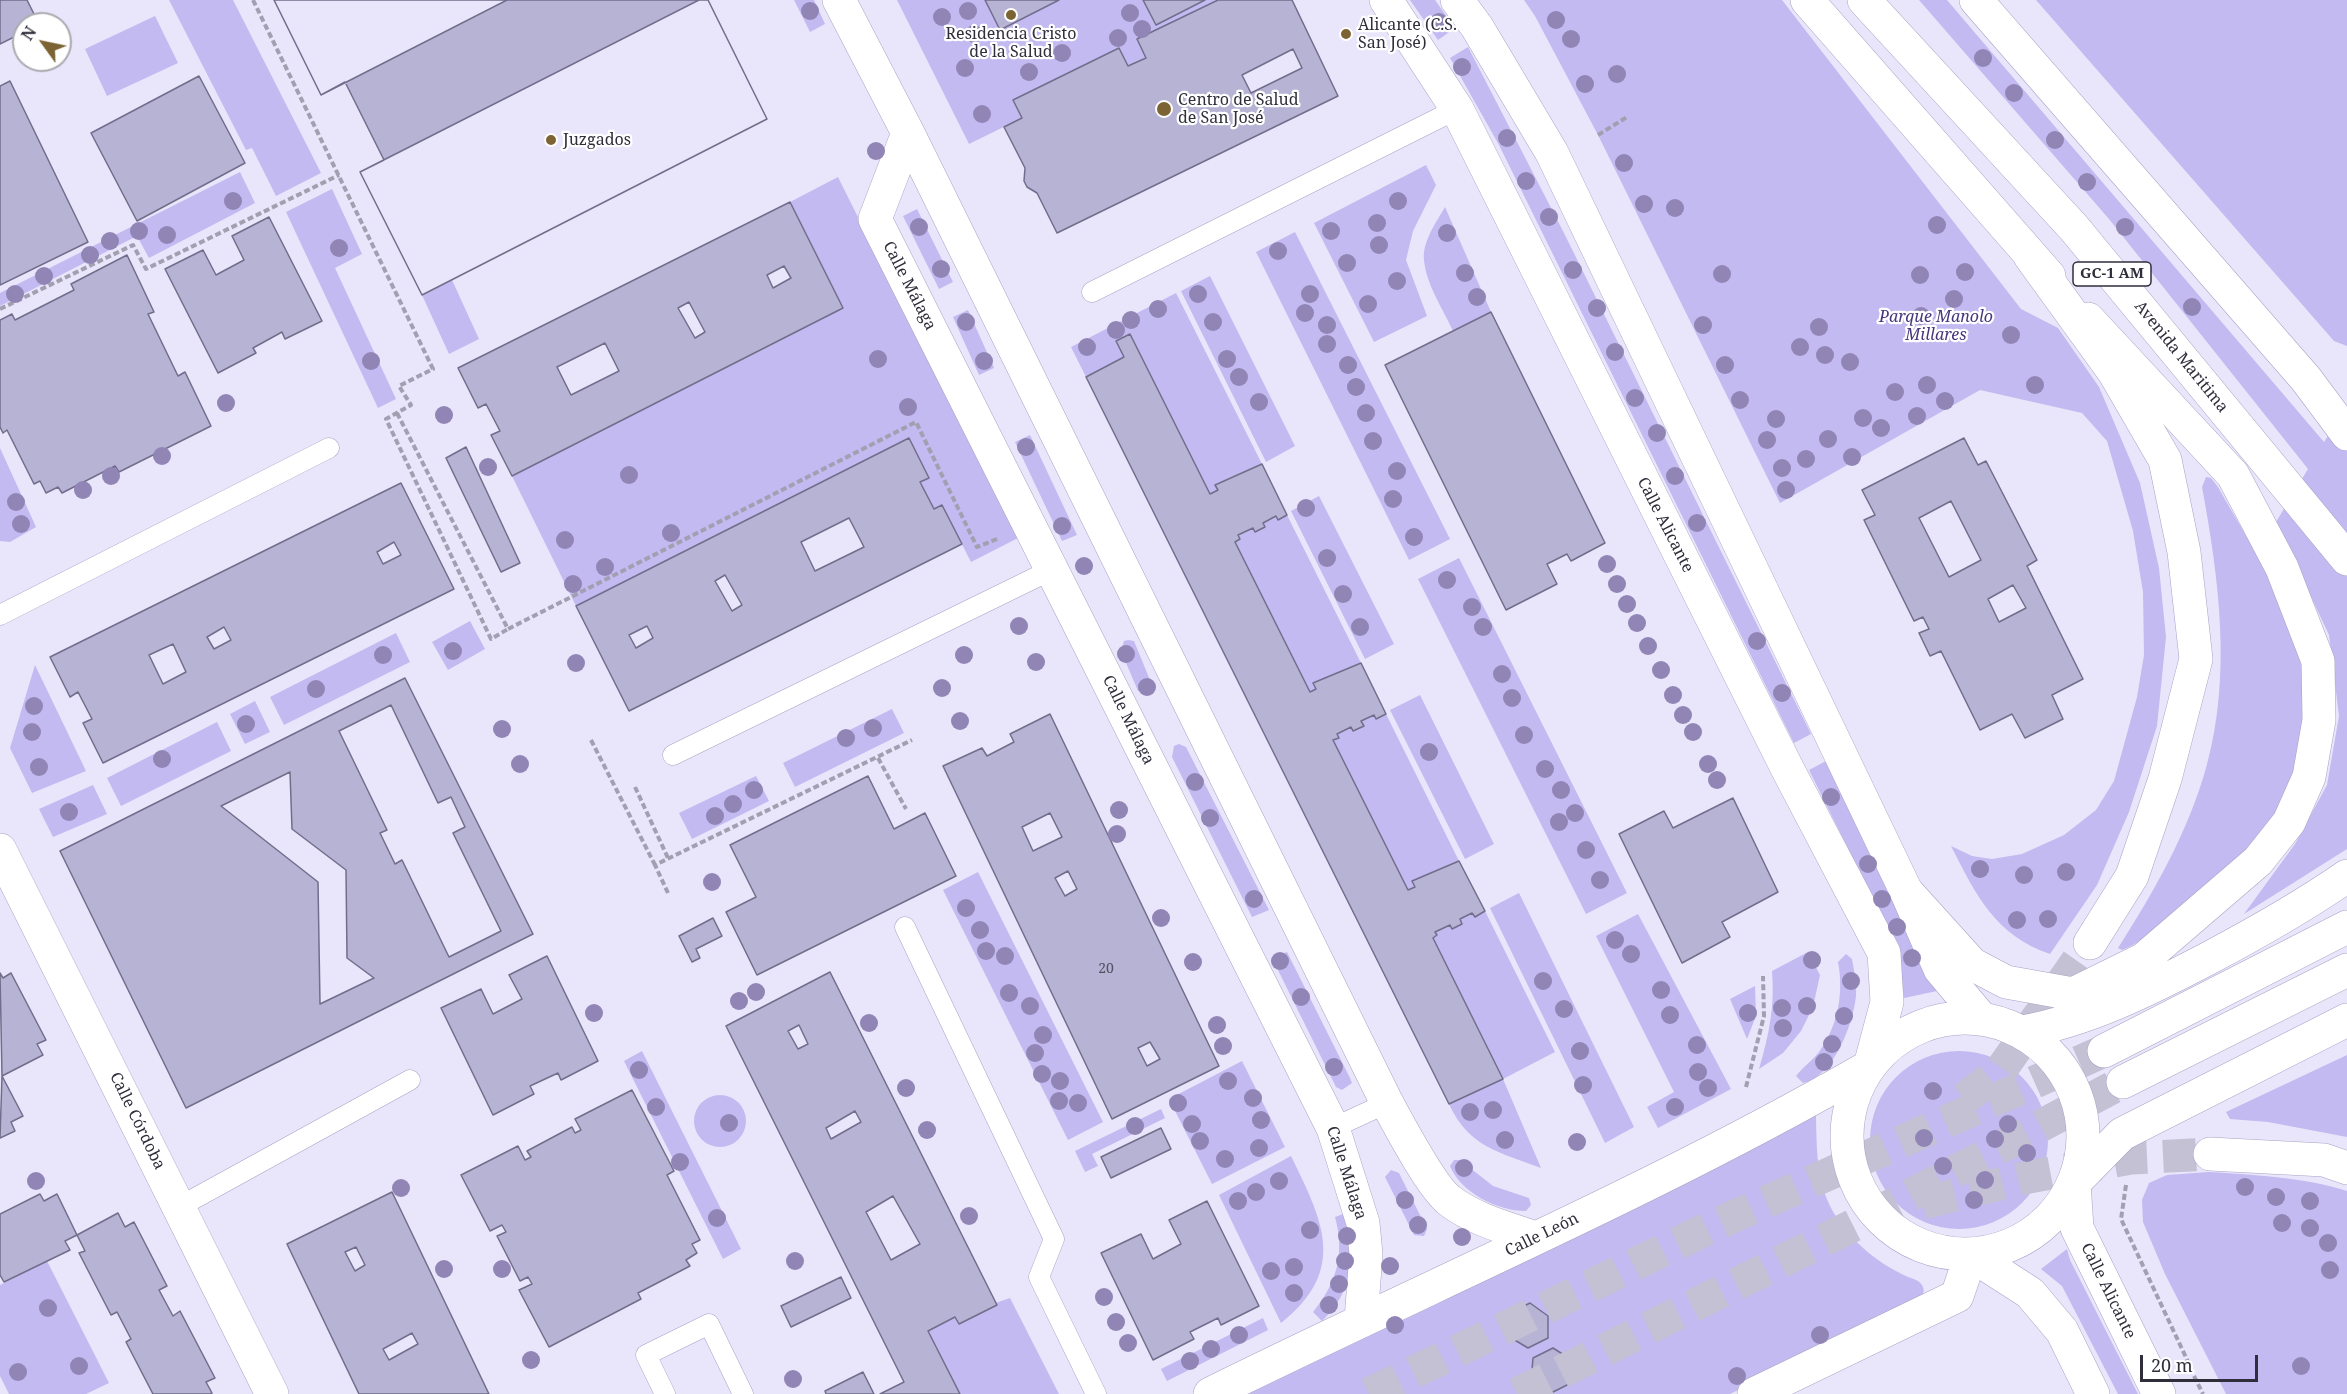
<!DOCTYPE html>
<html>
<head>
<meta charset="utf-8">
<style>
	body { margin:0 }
	#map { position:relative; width:2347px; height:1394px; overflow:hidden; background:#e9e6fb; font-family:"Noto Serif",serif }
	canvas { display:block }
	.north { position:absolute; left:12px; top:12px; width:60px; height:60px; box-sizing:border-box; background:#fff; border:2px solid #acabb1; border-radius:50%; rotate:303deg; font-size:16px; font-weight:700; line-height:24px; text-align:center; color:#302e3b }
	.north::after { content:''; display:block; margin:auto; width:21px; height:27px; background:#7c6334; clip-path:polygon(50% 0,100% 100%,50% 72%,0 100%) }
	.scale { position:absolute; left:2140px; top:1355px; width:118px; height:27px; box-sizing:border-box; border:3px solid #302e3b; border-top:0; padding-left:8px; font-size:18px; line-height:21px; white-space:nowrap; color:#302e3b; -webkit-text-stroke:4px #fff; paint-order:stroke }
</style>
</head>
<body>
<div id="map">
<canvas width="2347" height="1394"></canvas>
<div class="north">N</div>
<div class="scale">20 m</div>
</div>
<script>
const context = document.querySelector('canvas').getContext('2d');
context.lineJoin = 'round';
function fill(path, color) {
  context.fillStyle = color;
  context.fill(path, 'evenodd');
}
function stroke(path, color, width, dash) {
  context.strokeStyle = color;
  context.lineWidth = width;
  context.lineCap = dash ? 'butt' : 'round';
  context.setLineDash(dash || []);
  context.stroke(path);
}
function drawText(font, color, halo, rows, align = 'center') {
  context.font = font + ' "Noto Serif",serif';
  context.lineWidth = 4.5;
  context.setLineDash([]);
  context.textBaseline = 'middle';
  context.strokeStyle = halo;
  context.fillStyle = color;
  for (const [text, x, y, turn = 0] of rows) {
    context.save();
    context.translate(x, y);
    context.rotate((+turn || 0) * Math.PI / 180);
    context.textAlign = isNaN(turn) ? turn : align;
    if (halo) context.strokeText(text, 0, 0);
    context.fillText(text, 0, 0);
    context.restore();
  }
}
fill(new Path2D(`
	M169 0H233L321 173 276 196 252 148 246 150Z
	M794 0H814L825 24 810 32Z
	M897 0H985L1001 30 1059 0H1218L1137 39 1146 58 1128 66 1119 48 1013 100 1022 118 969 144Z
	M1410 0H1435L1455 28 1438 40Z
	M1524 0H1782L2021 309 2058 328 2099 387 2140 483 2159 568 2166 637 2157 726 2129 812 2097 885 2050 954C1995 935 1976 895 1951 846L1972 856 1992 859 2022 854 2064 835 2096 810 2114 781 2137 697 2144 655 2143 592 2133 531 2107 441 2082 413 1980 390 1780 503 1598 135 1535 16Z
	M1919 0H1947L2324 442 2347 406V849L2244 914 2295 844 2327 785 2339 716 2329 635 2276 522 2308 469 2109 219Z
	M2036 0H2347V346L2334 341Z
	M155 16 178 63 107 96 85 49Z
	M1468 47 1564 233 1811 734 1794 743 1499 145 1450 58Z
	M1426 165 1436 185 1413 231 1406 260 1427 316 1374 342 1314 223Z
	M240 172 255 203 149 258 137 236 0 306V293Z
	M838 177 1018 538 971 562 942 505 934 509 920 482 929 477 909 438 576 606 512 476 843 308 790 202Z
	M332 189 362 254 335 268 396 399 378 408 286 212Z
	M1445 207 1491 312 1453 331C1443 309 1426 284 1424 260 1422 242 1437 221 1445 207Z
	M917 209 953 282 939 289 903 216Z
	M1295 232 1450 539 1409 560 1256 252Z
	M1210 276 1295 446 1266 462 1181 291Z
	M452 280 479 339 449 354 422 295Z
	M1176 293 1262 464 1216 484 1218 490 1210 494 1130 334 1116 341 1124 357 1086 377 1071 347Z
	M968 310 994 368 979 375 953 317Z
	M1030 435 1077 535 1062 541 1015 442Z
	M0 448 36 527 10 542 0 541Z
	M2206 477 2211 478 2218 487C2245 535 2275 582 2293 633 2315 696 2302 776 2266 831 2252 851 2231 866 2213 881 2187 903 2153 938 2122 950L2118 948C2154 892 2188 832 2206 768 2232 676 2219 579 2202 487Z
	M1319 496 1394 644 1365 659 1291 511Z
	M1287 515 1361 663 1313 683 1316 689 1310 692 1235 542 1240 539 1238 535 1253 528 1255 532 1265 527 1263 523 1276 516 1278 520Z
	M1459 558 1627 893 1586 914 1418 579Z
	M470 621 485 649 448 670 432 642Z
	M396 633 410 662 284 725 270 697Z
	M1128 640 1134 641 1152 685 1148 693 1138 691 1121 651 1124 641Z
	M35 665 86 771 32 793 10 748Z
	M1420 695 1494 844 1465 859 1390 710Z
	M255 701 270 732 245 744 230 714Z
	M892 709 904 733 795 787 783 763Z
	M1386 714 1459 861 1413 881 1415 887 1408 890 1333 740 1338 738 1337 734 1351 727 1354 731 1364 726 1361 721 1374 715 1376 719Z
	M217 722 231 751 121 806 107 778Z
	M1179 744 1186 747 1269 910 1252 917 1172 757 1174 746Z
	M1826 761 1937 991 1904 998 1899 960 1886 925 1809 770Z
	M756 776 769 801 692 839 679 813Z
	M93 785 107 814 53 837 39 809Z
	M978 872 1103 1122 1068 1140 943 890Z
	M1519 893 1634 1127 1605 1143 1490 908Z
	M1485 911 1555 1052 1503 1079 1541 1168C1500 1152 1469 1148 1449 1104L1503 1078 1433 938 1435 932 1450 925 1452 929 1462 924 1460 919 1472 913 1475 917Z
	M1638 914 1731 1089 1658 1128 1647 1107 1674 1092 1596 936Z
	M1287 952 1350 1078 1352 1083 1342 1090 1336 1087 1272 958Z
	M1808 952 1820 975 1813 1007 1801 1031 1783 1053 1759 1069C1769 1035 1775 1006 1772 971Z
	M1846 954 1852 959C1854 971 1857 983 1856 996 1853 1024 1834 1076 1803 1083L1796 1076C1803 1067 1812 1061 1819 1052 1838 1026 1844 993 1838 962Z
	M1755 986 1756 1016 1747 1039 1730 999Z
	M642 1051 741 1249 723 1259 624 1061Z
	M1870 1140a89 89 0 1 1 178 0a89 89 0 1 1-178 0Z
	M2347 1055V1137L2268 1122 2230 1119 2226 1112Z
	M1242 1061 1285 1147 1212 1184 1169 1099Z
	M694 1121a26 26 0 1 1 52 0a26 26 0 1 1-52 0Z
	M1161 1109 1165 1118 1092 1154 1098 1166 1085 1172 1075 1151Z
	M1812 1113 1816 1116C1817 1173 1818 1205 1862 1247 1876 1260 1891 1269 1908 1277 1914 1279 1921 1281 1923 1287 1925 1292 1922 1296 1920 1300L1730 1394H1237Z
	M1291 1156C1322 1220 1349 1269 1281 1323L1219 1195Z
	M1454 1160H1460L1493 1186 1529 1198 1531 1205 1526 1211C1498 1211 1461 1193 1450 1166Z
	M1391 1170 1399 1173 1427 1229 1424 1236 1414 1235 1385 1177Z
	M2209 1172C2255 1175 2303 1177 2347 1191V1394H2226L2165 1274 2143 1222 2142 1200 2149 1183 2167 1175Z
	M1349 1212C1362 1249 1351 1294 1322 1321L1313 1312C1337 1283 1345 1253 1335 1217Z
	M2067 1249 2070 1260 2138 1394H2118L2062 1286 2041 1269Z
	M47 1261 109 1383 86 1394H9L0 1376V1285Z
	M1010 1298 1059 1394H960L928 1331 955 1317Z
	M1263 1318 1268 1330 1167 1381 1161 1369Z`), '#c2baf1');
const building = new Path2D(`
	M0 0H27L39 24H24V32L0 44Z
	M274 0H708L767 119 422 295 360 172 384 160 345 82 321 95Z
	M274 0H507L321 95Z
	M699 0H708L767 119 422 295 360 172Z
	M985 0H1059L1000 30Z
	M1143 0H1205L1156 25Z
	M1218 0H1292L1338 96 1057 233 1037 193 1027 187 1024 181 1025 168 1004 127 1022 118 1013 100 1119 48 1128 66 1146 58 1137 39ZM1293 49 1302 68 1251 93 1242 75Z
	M199 76 245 163 137 221 91 133Z
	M10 81 88 242 0 285V86Z
	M790 202 843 308 512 476 491 435 500 431 486 404 478 408 458 368ZM784 266 791 278 773 288 767 275ZM689 302 705 332 695 338 678 308ZM605 343 619 371 571 395 557 367Z
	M269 217 322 321 285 339 282 332 253 348 256 353 218 373 165 269 203 250 216 275 244 260 232 236Z
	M127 255 154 312 148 314 178 376 185 372 211 426 119 472 115 466 62 493 58 487 46 493 40 481 34 484 7 430 3 433 0 427V320L12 314 15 320 74 290 71 284Z
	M1491 312 1605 543 1571 561 1567 554 1547 564 1557 584 1506 610 1385 365Z
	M1130 334 1210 494 1218 490 1215 485 1262 464 1287 515 1278 520 1276 516 1263 523 1265 527 1255 532 1253 528 1238 535 1240 539 1235 542 1310 692 1316 689 1313 683 1361 663 1386 714 1376 719 1374 715 1361 721 1364 726 1353 731 1351 727 1337 734 1339 738 1333 740 1408 890 1415 887 1412 881 1459 861 1485 911 1475 917 1472 913 1460 919 1462 924 1452 929 1450 925 1435 932 1437 935 1433 938 1503 1079 1449 1104 1086 377 1124 357 1116 341Z
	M909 438 929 478 920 482 934 509 942 505 962 544 629 711 576 606ZM849 518 864 547 815 571 801 542ZM725 575 742 605 732 611 715 581ZM647 626 653 638 636 648 629 635Z
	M1964 438 1978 465 1986 461 2037 560 2027 566 2083 679 2052 695 2063 719 2025 738 2012 714 1980 730 1941 651 1930 656 1919 633 1929 629 1923 617 1914 621 1864 520 1875 515 1862 490ZM1951 501 1981 560 1949 577 1919 518ZM2013 585 2026 608 1999 622 1988 599Z
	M466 447 520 563 501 572 446 458Z
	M401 483 454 589 103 763 83 723 92 719 78 692 70 697 50 657ZM394 542 401 555 383 564 377 552ZM224 627 231 640 214 649 207 637ZM173 644 186 672 163 684 149 655Z
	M405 678 533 934 186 1108 60 851Z
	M391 705 438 803 451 797 465 827 453 833 501 931 449 957 402 860 395 864 380 833 387 830 339 731Z
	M1050 714 1219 1066 1112 1119 943 766 982 748 987 756 1014 742 1010 734ZM1050 813 1062 837 1033 851 1022 827ZM1068 871 1077 889 1065 896 1055 878ZM1150 1042 1160 1059 1147 1066 1138 1048Z
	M290 772 292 829 346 870 347 958 374 978 320 1004 318 882 221 806Z
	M868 776 894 829 925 813 956 876 757 975 726 912 756 897 730 845Z
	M1733 798 1778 892 1722 922 1730 937 1682 963 1619 834 1664 811 1673 828Z
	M713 918 722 936 696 949 700 958 692 962 679 936Z
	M547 956 598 1061 561 1080 558 1073 530 1086 534 1094 493 1115 441 1008 481 989 493 1014 522 999 509 975Z
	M830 972 997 1305 959 1324 955 1317 928 1331 960 1394H880L904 1382 726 1026ZM799 1025 808 1044 798 1049 788 1031ZM855 1111 861 1122 831 1139 826 1128ZM893 1196 920 1244 891 1260 866 1212Z
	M0 973 3 978 11 973 46 1040 37 1044 43 1055 2 1076Z
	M2 1076 23 1116 11 1122 15 1131 0 1138Z
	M632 1090 674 1171 667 1175 700 1240 692 1244 697 1253 686 1260 690 1266 638 1293 641 1299 549 1347 519 1290 532 1284 528 1277 520 1281 497 1236 506 1232 502 1225 490 1231 461 1175 518 1146 525 1160 531 1157 527 1151 572 1127 575 1133 581 1130 575 1119Z
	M1161 1128 1171 1149 1111 1178 1101 1157Z
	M392 1192 489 1394H359L287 1244ZM356 1247 365 1265 355 1271 345 1252ZM412 1333 418 1344 389 1360 383 1349Z
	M40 1194 44 1201 57 1194 77 1235 65 1241 70 1250 4 1282 0 1275V1214Z
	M1207 1201 1259 1306 1221 1325 1218 1318 1190 1332 1194 1339 1153 1360 1101 1253 1141 1234 1153 1259 1181 1244 1169 1220Z
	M118 1213 125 1227 134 1222 167 1286 159 1290 173 1316 180 1311 215 1378 206 1382 212 1393 210 1394H153L126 1342 131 1339 117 1312 111 1315 79 1253 85 1251 77 1235Z
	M841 1277 851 1298 791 1327 781 1306Z
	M1530 1303 1548 1316V1338L1528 1348 1508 1336 1510 1313Z
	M1553 1348 1572 1360 1571 1383 1551 1393 1531 1381 1533 1358Z
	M863 1372 874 1394H826L825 1391Z`);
fill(building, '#b7b3d4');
stroke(building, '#716d8b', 1.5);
stroke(new Path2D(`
	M1964 1099 2001 1070 2090 943
	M1923 1203 2024 1178 2131 1158 2210 1154
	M1369 1394 1719 1223 2104 1051
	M1517 1394 1860 1222 2123 1082`), '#c4c1d5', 33, [33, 16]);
const service = new Path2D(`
	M1092 292 1457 109
	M0 615 329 448
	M673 755 1053 569
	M905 927 1054 1239 1039 1277 1096 1394
	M1333 1128 1387 1103
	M179 1207 410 1080
	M665 1394 646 1355 709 1324 743 1394`);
const minor = new Path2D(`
	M839 0 908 133 1387 1103C1399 1125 1432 1188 1450 1201 1475 1220 1507 1228 1536 1238
	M1386 0 1457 109 1788 770 1884 953 1887 1002 1870 1066
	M1457 0 1477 27 1552 153 1906 891 1940 969 1981 1018
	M908 133 875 219 1333 1128 1363 1223 1366 1254 1361 1320
	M0 850 272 1394
	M1847 1136a118 118 0 1 1 236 0a118 118 0 1 1-236 0Z
	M2074 1183 2077 1228 2159 1394
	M1971 1255 2030 1293 2062 1331 2093 1394
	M1210 1394C1430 1285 1657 1189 1870 1066
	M1754 1394 1957 1296 1971 1255`);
const trunk = new Path2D(`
	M1807 0 2049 276
	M1864 0 2074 228 2347 559
	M1976 0 2306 379 2347 434
	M1906 891 1972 964 2006 982 2073 994 2144 959 2258 861 2289 822 2309 777 2319 720 2318 661 2282 568 2233 475 2088 319
	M2022 1032C2089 1020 2150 989 2209 958 2258 932 2301 908 2347 876
	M2074 1183 2122 1134 2347 1020`);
const motorway = new Path2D(`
	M2030 256 2114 372 2165 460 2184 552 2196 659 2165 779 2132 876 2090 943
	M2104 1051 2347 927
	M2123 1082 2347 970
	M2210 1154 2324 1160 2347 1168`);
stroke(service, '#a7a3c4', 21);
stroke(minor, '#a7a3c4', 34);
stroke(trunk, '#a7a3c4', 34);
stroke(motorway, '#a7a3c4', 34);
stroke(new Path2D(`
	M253 0 433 369 399 386 411 405 386 419 491 639 508 629
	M1598 135 1627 117
	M0 309 133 245 146 269 339 175
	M397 413 508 629 916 422 977 547 997 539
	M591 740 655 865
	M878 758 906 809
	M635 787 668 858
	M668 893 655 865 912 740
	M1746 1087 1764 1016 1763 976
	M2126 1185 2121 1219 2190 1366
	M2194 1376 2203 1394`), '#a29fb1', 4, [6, 3]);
stroke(service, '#fff', 20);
stroke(minor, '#fff', 33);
stroke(trunk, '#fff', 33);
stroke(motorway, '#fff', 33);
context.fillStyle = '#9085b5';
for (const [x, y] of [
	[810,11],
	[968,11],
	[1130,13],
	[942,17],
	[1556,20],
	[1439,22],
	[1142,29],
	[974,34],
	[1118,38],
	[1571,39],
	[1062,53],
	[1983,58],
	[1462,67],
	[965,68],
	[1029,72],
	[1617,74],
	[1585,84],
	[2014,93],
	[982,114],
	[1507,138],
	[2055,140],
	[876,151],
	[1624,163],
	[1526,181],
	[2087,182],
	[233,201],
	[1398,201],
	[1644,204],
	[1675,208],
	[1549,217],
	[1377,223],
	[1937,225],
	[919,227],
	[2125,227],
	[139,231],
	[1331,231],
	[1447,233],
	[167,235],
	[110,241],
	[1379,245],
	[339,248],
	[1278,251],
	[90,255],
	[1347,263],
	[941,269],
	[1573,270],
	[1965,272],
	[1465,273],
	[1722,274],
	[1920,275],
	[44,276],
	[1397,281],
	[15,294],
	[1198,294],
	[1310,294],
	[1477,297],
	[1954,299],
	[1368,304],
	[2192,307],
	[1597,308],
	[1158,309],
	[1305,313],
	[1921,316],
	[1131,320],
	[966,322],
	[1213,322],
	[1327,325],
	[1703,325],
	[1819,327],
	[1116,330],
	[2011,335],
	[1327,344],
	[1087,347],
	[1800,347],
	[1615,352],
	[1825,355],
	[878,359],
	[1227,359],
	[371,361],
	[984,361],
	[1850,362],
	[1348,365],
	[1725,365],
	[1239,377],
	[1927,385],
	[2035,385],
	[1356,387],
	[1895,392],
	[1635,398],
	[1740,400],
	[1945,401],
	[1259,402],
	[226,403],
	[908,407],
	[1366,413],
	[444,415],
	[1917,416],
	[1863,418],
	[1776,419],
	[1881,428],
	[1657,433],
	[1828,439],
	[1767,440],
	[1373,441],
	[1026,447],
	[162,456],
	[1852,457],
	[1806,459],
	[488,467],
	[1782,468],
	[1397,471],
	[629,475],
	[111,476],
	[1675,476],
	[83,490],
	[1786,490],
	[1393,499],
	[16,502],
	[1306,508],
	[1697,523],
	[21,524],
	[1062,526],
	[671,533],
	[1414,537],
	[565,540],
	[1327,558],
	[1607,564],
	[1084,566],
	[605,567],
	[1447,580],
	[573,584],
	[1617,584],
	[1343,594],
	[1627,604],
	[1472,607],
	[1637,623],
	[1019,626],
	[1360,627],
	[1483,627],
	[1757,641],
	[1648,646],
	[453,651],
	[1126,654],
	[383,655],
	[964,655],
	[1036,662],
	[576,663],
	[1661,670],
	[1502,674],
	[1147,687],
	[942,688],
	[316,689],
	[1782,693],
	[1673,695],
	[1512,698],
	[34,706],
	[1683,715],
	[960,721],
	[246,724],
	[873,728],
	[502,729],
	[32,732],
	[1693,732],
	[1524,735],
	[846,738],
	[1429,752],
	[162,759],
	[520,764],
	[1708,764],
	[39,767],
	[1545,769],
	[1717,780],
	[1195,782],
	[754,790],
	[1561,790],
	[1831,797],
	[733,804],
	[1119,810],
	[69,812],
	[1575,813],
	[715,816],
	[1210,818],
	[1559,822],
	[1117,834],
	[1586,850],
	[1868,864],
	[1980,869],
	[2066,872],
	[2024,875],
	[1600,880],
	[712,882],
	[1254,899],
	[1882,899],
	[966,908],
	[1161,918],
	[2048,919],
	[2017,920],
	[1897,927],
	[980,930],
	[1615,940],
	[986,951],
	[1631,954],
	[1005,956],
	[1912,958],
	[1812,960],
	[1280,961],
	[1193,962],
	[1543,981],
	[1851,981],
	[1661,990],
	[756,992],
	[1009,993],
	[1301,997],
	[739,1001],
	[1030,1006],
	[1807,1006],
	[1782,1008],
	[1564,1009],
	[594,1013],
	[1748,1013],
	[1670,1015],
	[1844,1016],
	[869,1023],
	[1217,1025],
	[1783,1028],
	[1043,1035],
	[1832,1044],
	[1697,1045],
	[1223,1046],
	[1580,1051],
	[1035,1053],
	[1824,1062],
	[1334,1067],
	[639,1070],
	[1698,1072],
	[1042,1074],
	[1060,1081],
	[1228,1081],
	[1583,1085],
	[906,1088],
	[1708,1088],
	[1933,1091],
	[1253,1098],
	[1059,1101],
	[1078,1103],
	[1178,1103],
	[656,1107],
	[1675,1107],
	[1493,1110],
	[1470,1112],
	[1261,1120],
	[729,1123],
	[1192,1124],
	[2008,1124],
	[1135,1126],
	[927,1130],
	[1924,1138],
	[1995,1139],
	[1505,1140],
	[1200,1141],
	[1577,1142],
	[1259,1148],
	[2027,1153],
	[1225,1159],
	[680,1162],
	[1943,1166],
	[1464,1168],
	[1985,1180],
	[36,1181],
	[1279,1181],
	[2245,1187],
	[401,1188],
	[1256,1192],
	[2276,1197],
	[1405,1200],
	[1974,1200],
	[1238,1201],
	[2310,1201],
	[969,1216],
	[717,1218],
	[2282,1223],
	[1418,1225],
	[2310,1228],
	[1310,1230],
	[1347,1236],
	[1462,1237],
	[2328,1243],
	[795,1261],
	[1345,1261],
	[1390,1266],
	[1294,1267],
	[444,1269],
	[502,1269],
	[2330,1270],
	[1271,1271],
	[1339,1284],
	[1294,1293],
	[1104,1297],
	[1329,1305],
	[48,1308],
	[1116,1322],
	[1395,1325],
	[1239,1335],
	[1820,1335],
	[1128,1343],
	[1211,1349],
	[531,1360],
	[1190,1361],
	[79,1366],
	[2301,1366],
	[18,1372],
	[1737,1376],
	[793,1379]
]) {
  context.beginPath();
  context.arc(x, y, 9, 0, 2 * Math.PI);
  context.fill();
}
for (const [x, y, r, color] of [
	[1011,15,6,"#7c6334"],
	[1346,34,6,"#7c6334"],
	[1164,109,8,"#7c6334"],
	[551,140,6,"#7c6334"]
]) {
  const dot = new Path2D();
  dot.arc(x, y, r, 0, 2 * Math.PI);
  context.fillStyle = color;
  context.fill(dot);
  stroke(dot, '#fff', 2);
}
drawText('14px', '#524f61', null, [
	["20",1106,969]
]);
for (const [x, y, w] of [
	[2112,274,78]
]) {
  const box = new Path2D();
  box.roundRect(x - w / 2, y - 12, w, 24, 4.5);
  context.fillStyle = '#fff';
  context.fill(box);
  stroke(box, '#302e3b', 1.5);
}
drawText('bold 15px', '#302e3b', null, [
	["GC-1 AM",2112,274]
]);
drawText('16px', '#302e3b', '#fff', [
	["Alicante (C.S.",1358,25],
	["San José)",1358,43],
	["Residencia Cristo",1011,34,"center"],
	["de la Salud",1011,52,"center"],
	["Centro de Salud",1178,100],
	["de San José",1178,118],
	["Juzgados",563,140]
], 'left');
drawText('16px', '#302e3b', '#fff', [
	["Calle Málaga",909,286,63],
	["Avenida Maritima",2181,357,51],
	["Calle Alicante",1665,525,63],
	["Calle Málaga",1128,720,64],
	["Calle Córdoba",137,1121,64],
	["Calle Málaga",1346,1173,72],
	["Calle León",1542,1235,-26],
	["Calle Alicante",2108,1291,64]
]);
drawText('italic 16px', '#47367c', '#fff', [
	["Parque Manolo",1936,317],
	["Millares",1936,335]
]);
</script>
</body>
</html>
